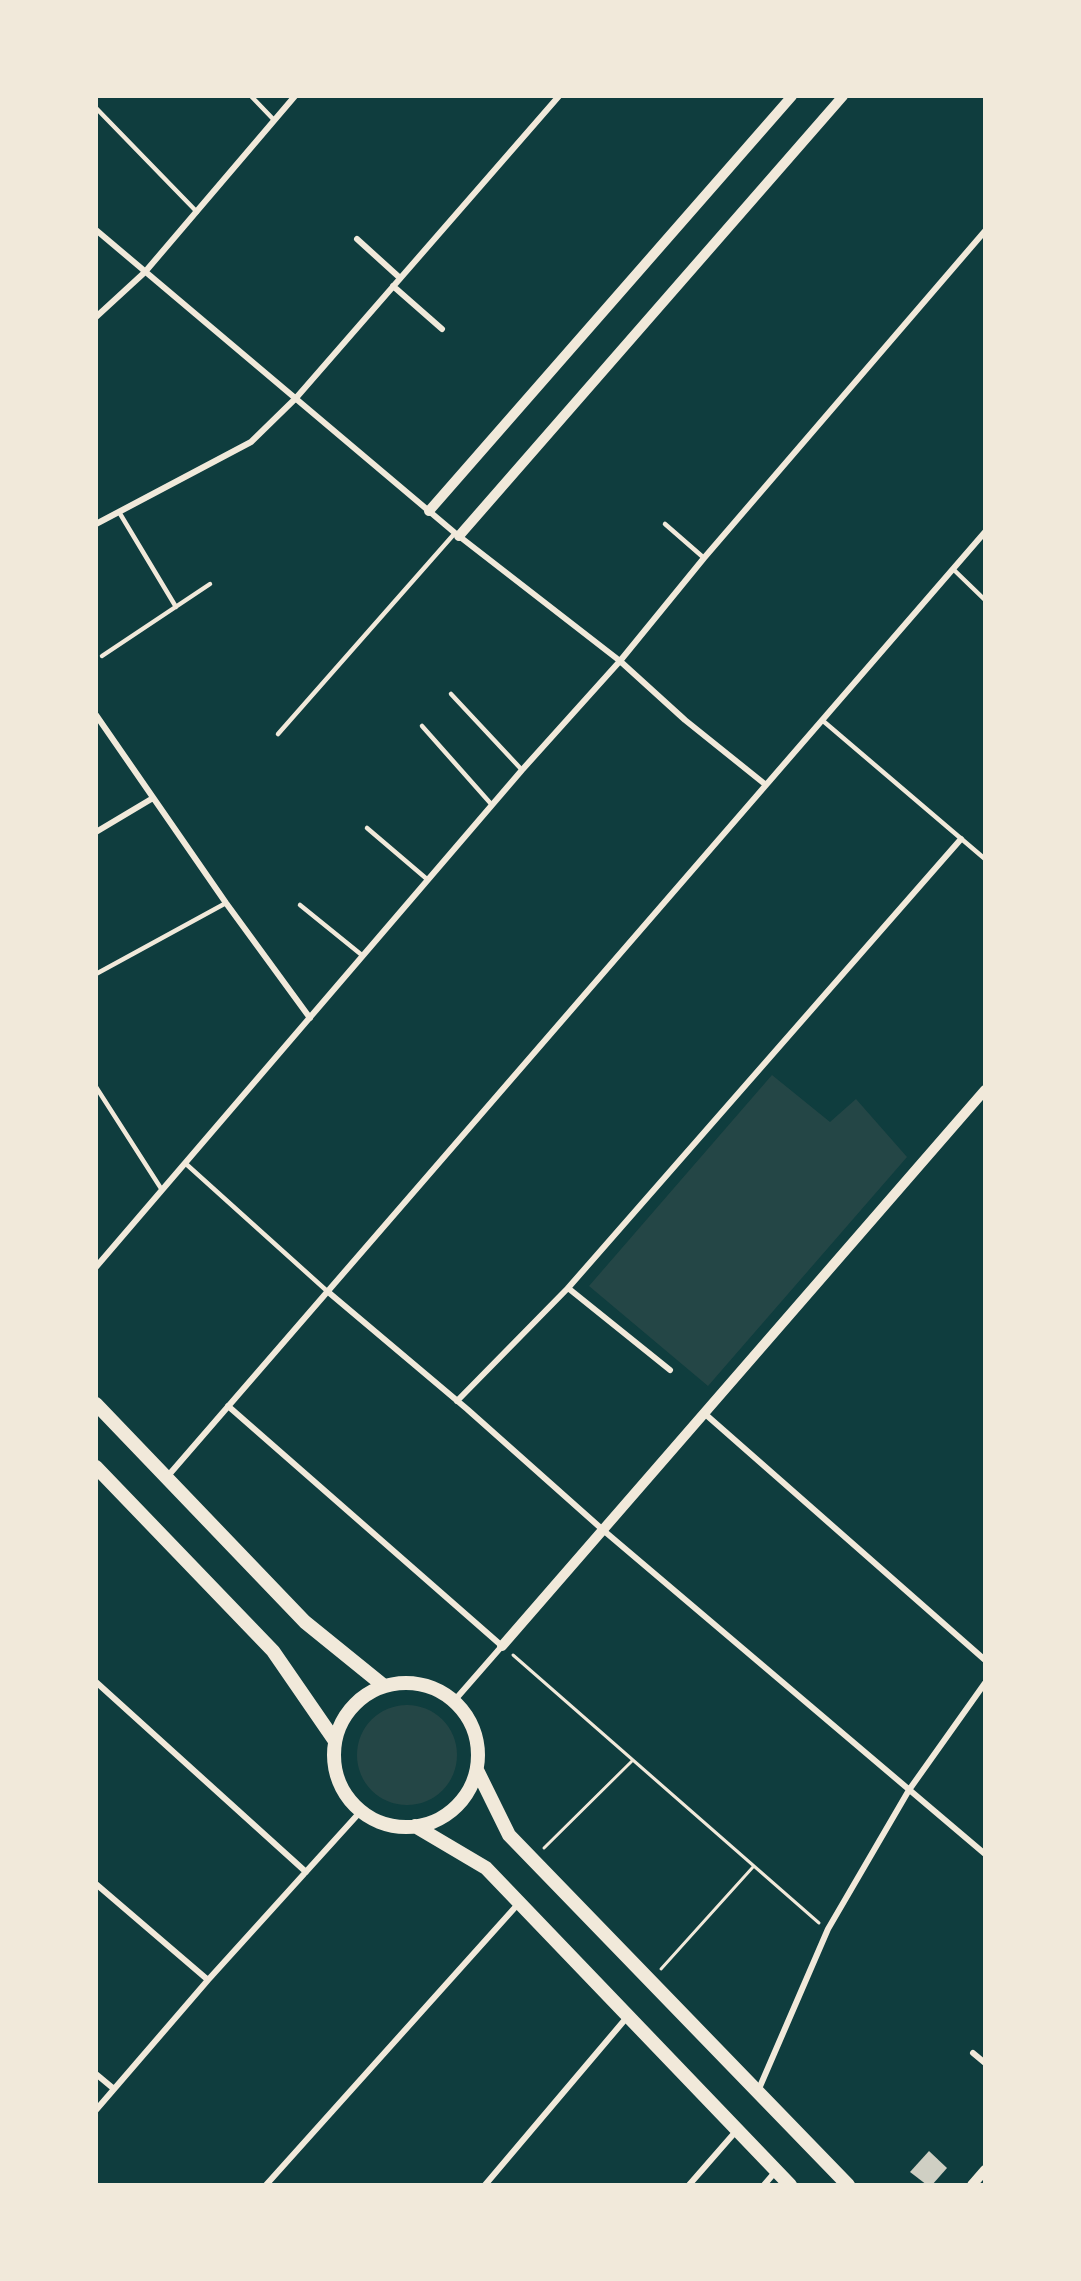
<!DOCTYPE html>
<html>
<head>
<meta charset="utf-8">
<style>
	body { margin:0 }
	#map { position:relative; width:1081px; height:2281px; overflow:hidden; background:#0f3d3e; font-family:Lato,sans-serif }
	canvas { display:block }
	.frame { position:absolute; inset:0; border:98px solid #f1e9da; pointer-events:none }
</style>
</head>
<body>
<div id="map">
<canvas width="1081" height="2281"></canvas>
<div class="frame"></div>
</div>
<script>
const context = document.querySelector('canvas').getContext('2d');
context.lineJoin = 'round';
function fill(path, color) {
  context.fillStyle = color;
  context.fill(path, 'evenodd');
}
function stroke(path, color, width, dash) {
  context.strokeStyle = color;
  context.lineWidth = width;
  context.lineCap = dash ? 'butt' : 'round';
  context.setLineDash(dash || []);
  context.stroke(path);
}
fill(new Path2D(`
	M772 1075 830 1122 856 1099 907 1157 708 1386 589 1286Z
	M357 1755a50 50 0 1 1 100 0a50 50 0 1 1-100 0Z`), '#244646');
fill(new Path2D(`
	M929 2151 947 2168 932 2185H927L910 2172Z`), '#cfcfc3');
stroke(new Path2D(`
	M513 1655 819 1923
	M544 1848 633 1760
	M661 1969 753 1867`), '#f1e9da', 3);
stroke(new Path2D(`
	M251 96 274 120
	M96 108 197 212
	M119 512 176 607
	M665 524 704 558
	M953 569 985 600
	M102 656 210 584
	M451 694 522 770
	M822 720 985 859
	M422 726 492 805
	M278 734 455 533
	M367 828 428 880
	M300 905 363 956
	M96 974 226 903
	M96 1087 162 1190
	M185 1163 327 1291`), '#f1e9da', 4.5);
stroke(new Path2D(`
	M96 230 455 533 620 661 685 720 766 785
	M357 239 400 278
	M393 286 442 329
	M96 317 145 272 295 96
	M96 524 251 442 296 398 559 96
	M96 715 226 903 310 1018
	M96 832 153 798
	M96 1267 522 770 620 661 704 558 985 231
	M568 1288 670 1370
	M327 1291 467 1409 603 1530 985 1854
	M457 1401 568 1288 961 839
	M228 1406 502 1646 454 1701
	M704 1413 985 1660
	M167 1477 985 532
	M96 1682 306 1872
	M96 1884 208 1980
	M973 2053 985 2063
	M96 2074 114 2089
	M758 2091 828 1929 909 1790 985 1683
	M96 2110 208 1980 361 1811
	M266 2185 519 1903
	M485 2185 628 2016
	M689 2185 737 2130
	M764 2185 776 2171`), '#f1e9da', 6);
stroke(new Path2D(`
	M429 511 792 96
	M459 536 843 96
	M502 1646 985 1090
	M972 2185 985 2170`), '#f1e9da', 10);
stroke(new Path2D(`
	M96 1404 305 1622 384 1686
	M96 1467 273 1651 335 1741
	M334 1755a72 72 0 1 1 144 0a72 72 0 1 1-144 0Z
	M477 1770 509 1835 848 2185
	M415 1826 486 1868 790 2185`), '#f1e9da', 14);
</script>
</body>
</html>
